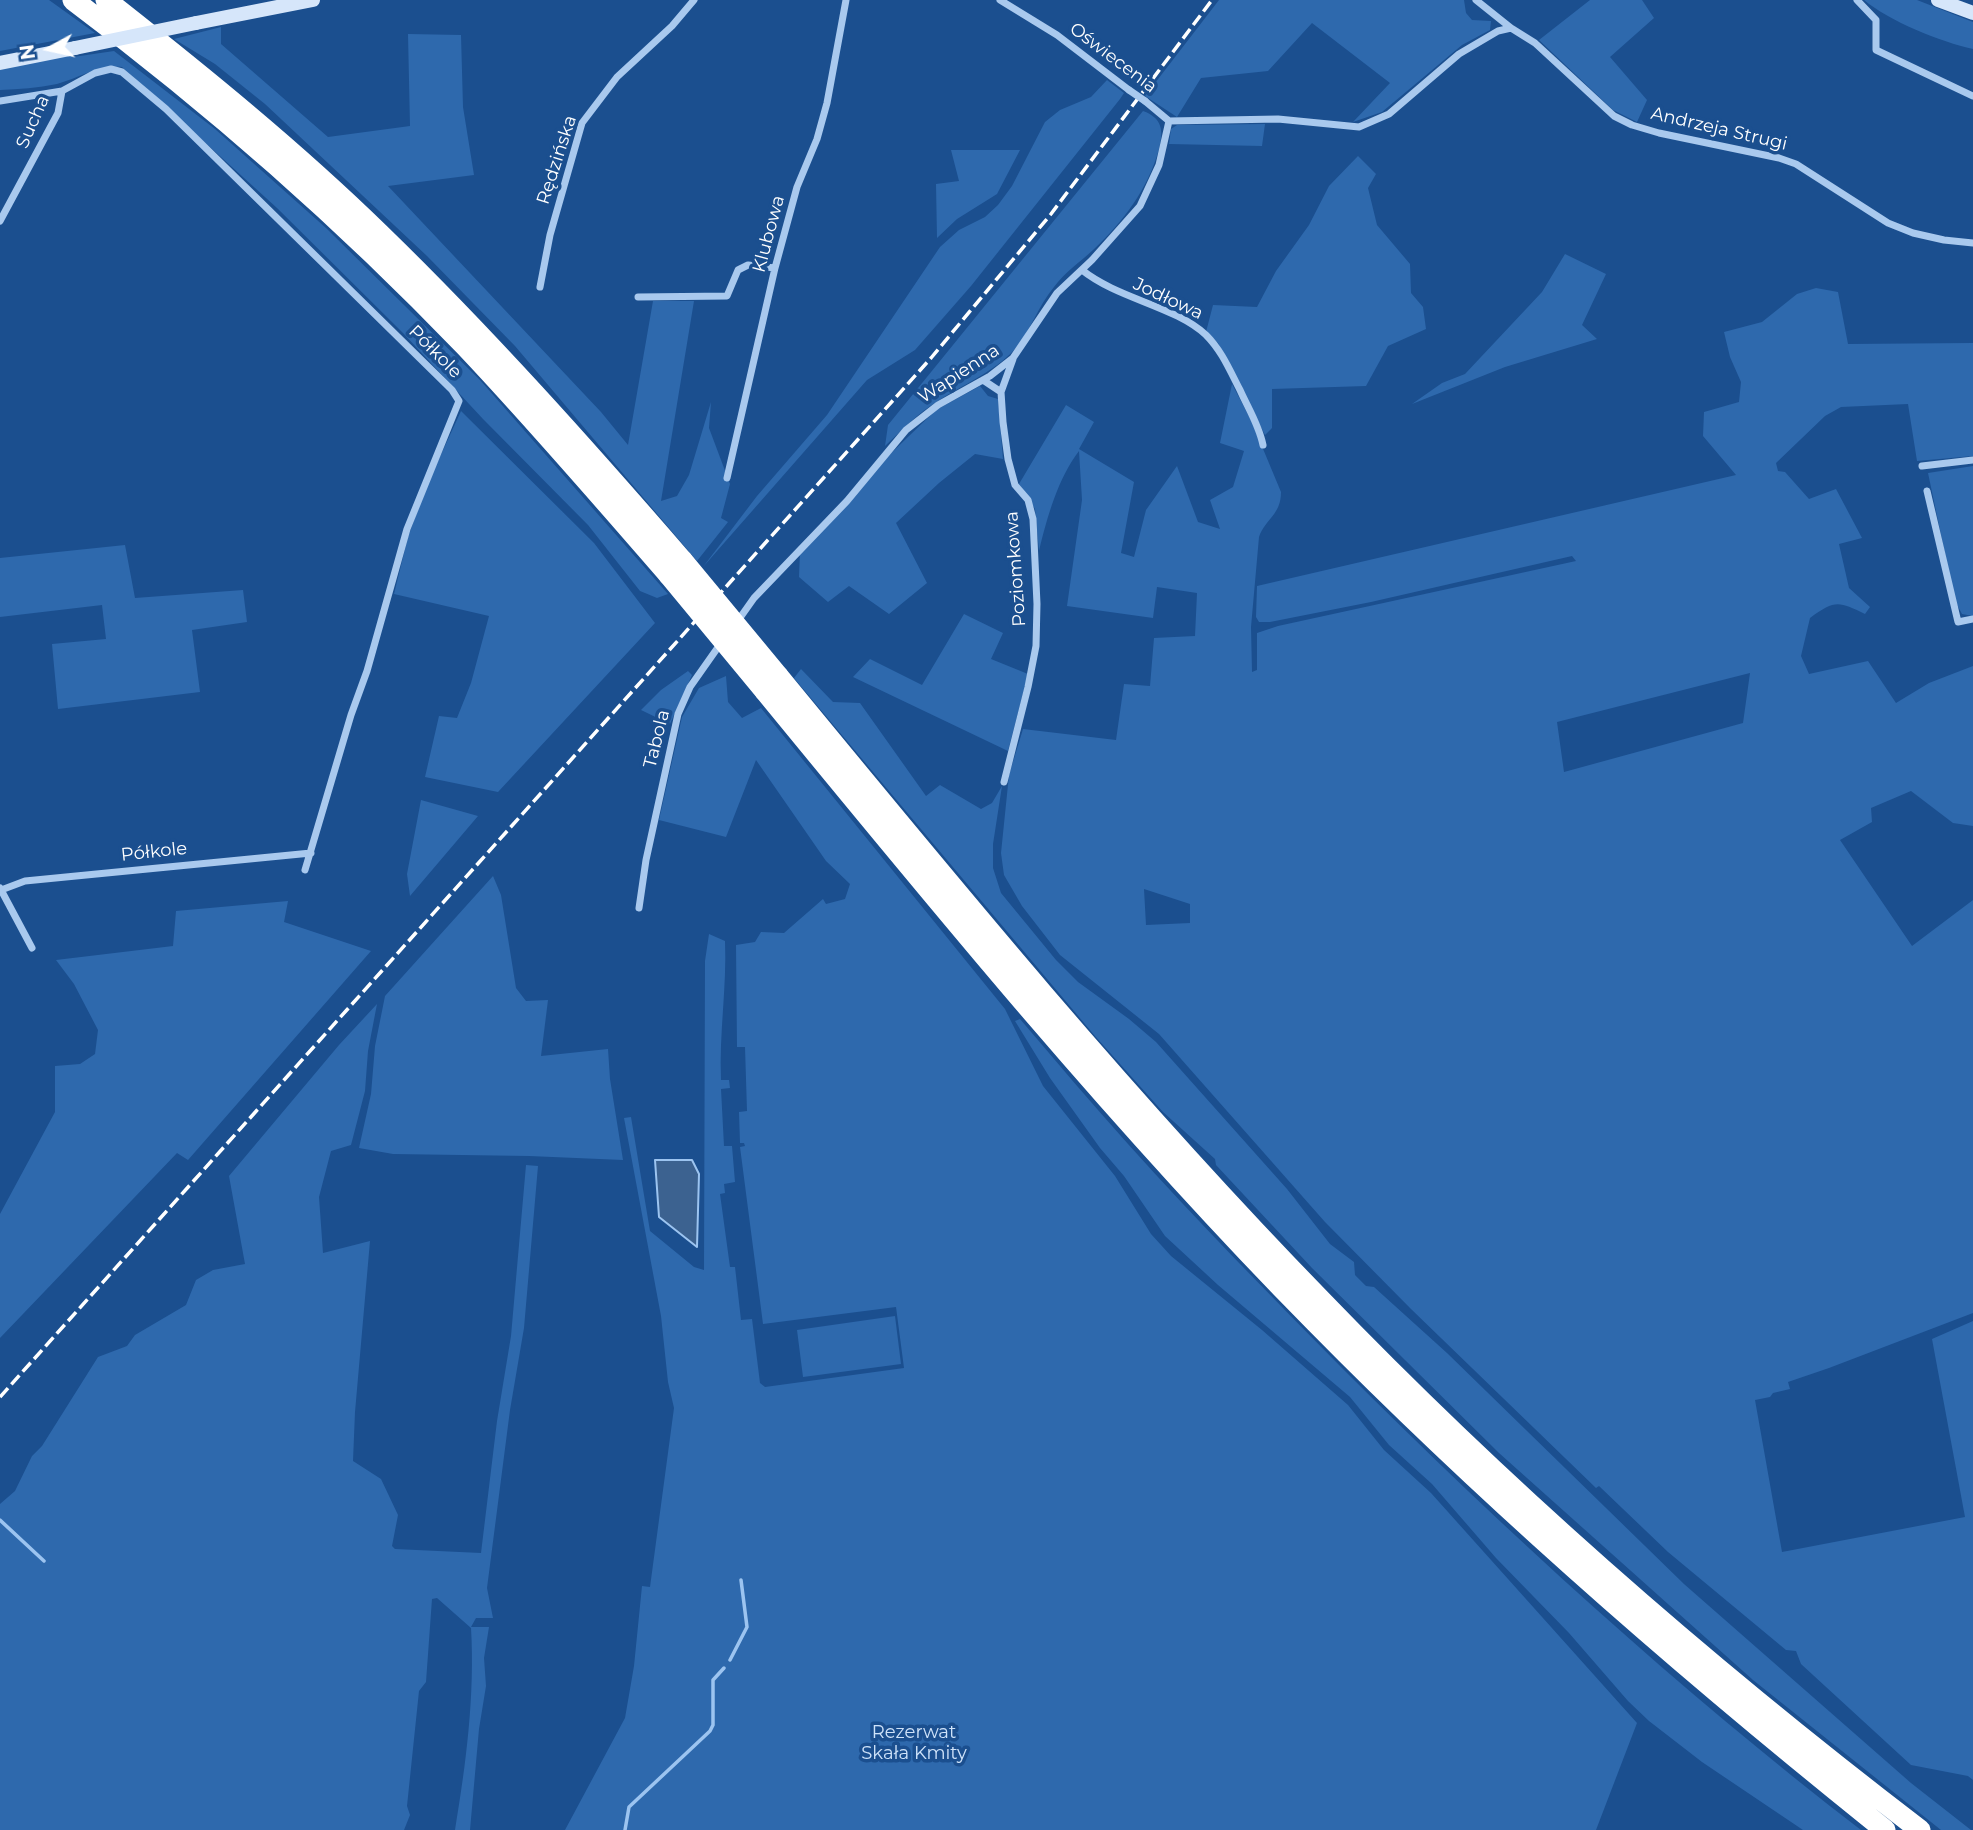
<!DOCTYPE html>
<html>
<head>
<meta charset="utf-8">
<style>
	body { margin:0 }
	#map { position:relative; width:1973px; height:1830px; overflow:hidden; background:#1b4f8f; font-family:Montserrat,sans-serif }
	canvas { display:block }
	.north { position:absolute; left:14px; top:14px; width:70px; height:70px; -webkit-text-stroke:5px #1b4f8f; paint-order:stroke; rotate:262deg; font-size:19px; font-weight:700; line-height:28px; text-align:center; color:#fff }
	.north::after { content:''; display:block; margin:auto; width:24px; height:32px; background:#fff; clip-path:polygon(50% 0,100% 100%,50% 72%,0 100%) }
</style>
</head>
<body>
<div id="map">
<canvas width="1973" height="1830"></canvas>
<div class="north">N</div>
</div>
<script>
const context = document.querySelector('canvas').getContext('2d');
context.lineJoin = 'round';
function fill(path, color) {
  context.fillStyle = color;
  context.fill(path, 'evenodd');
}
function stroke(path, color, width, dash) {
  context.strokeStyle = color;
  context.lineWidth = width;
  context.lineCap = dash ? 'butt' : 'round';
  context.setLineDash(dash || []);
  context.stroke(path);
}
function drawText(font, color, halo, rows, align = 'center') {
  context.font = font + ' Montserrat,sans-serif';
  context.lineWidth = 7;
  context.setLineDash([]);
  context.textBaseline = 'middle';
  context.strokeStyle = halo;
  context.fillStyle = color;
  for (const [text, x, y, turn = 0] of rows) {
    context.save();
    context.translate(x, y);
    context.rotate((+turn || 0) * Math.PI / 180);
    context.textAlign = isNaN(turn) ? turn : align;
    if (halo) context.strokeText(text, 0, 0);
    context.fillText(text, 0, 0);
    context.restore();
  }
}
fill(new Path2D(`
	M0 0H49L95 33 0 51Z
	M1219 0H1464L1466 13 1472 20 1491 21 1490 30 1462 45 1382 112 1353 122 1390 83 1312 23 1268 71 1201 78 1177 117 1145 96Z
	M1590 0H1642L1654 18 1610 57 1647 100 1637 122 1613 110 1539 40Z
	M1864 0H1917L1973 22V49C1941 42 1889 21 1864 0Z
	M221 27V44L328 137 410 126 408 34 461 35 463 107 474 175 388 186 601 412 628 445 653 301H694L661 501 677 496 689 475 711 402 709 428 730 484 721 518 728 522 697 561 515 346 427 256 265 104 215 64 174 39Z
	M114 51 215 129 326 228 480 380 668 594 657 598 640 591 588 525 483 419 403 333 277 208 122 67C98 65 79 78 57 84 38 88 19 89 0 90V68L68 54 73 57Z
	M1107 80 1124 93 1120 99 971 286 915 350 867 380 703 567 757 496 827 415 940 247 959 230 985 217 998 205 1012 186 1045 122 1060 110 1091 97Z
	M1143 111C1162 118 1164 130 1159 149 1148 189 1123 222 1093 250 1080 262 1064 273 1054 287 1038 306 1030 332 1014 350 994 372 962 385 938 401 918 413 902 430 885 446L888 425Z
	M1265 124 1262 146 1169 144 1171 129 1177 125Z
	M951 150H1020L997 194 957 219 937 238 936 184 959 181Z
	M1358 156 1376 174 1368 188 1377 225 1410 264 1411 293 1423 307 1426 329 1388 346 1366 386 1272 389V428L1265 435 1218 343 1206 332 1213 305 1257 307 1276 271 1309 225 1329 186Z
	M1565 254 1606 274 1582 325 1597 339 1505 367 1412 404 1442 383 1465 374 1542 292Z
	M1816 288 1838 292 1848 344 1973 343V456L1917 461 1908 404 1841 407 1825 416 1776 463 1778 471 1785 472 1809 499 1836 489 1862 538 1839 544 1849 588 1870 607 1865 614C1838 601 1835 600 1810 618L1801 656 1809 674 1868 661 1896 703 1929 683 1973 666V826L1953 823 1911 791 1871 808 1872 822 1840 840 1912 946 1973 900V1313L1829 1368 1788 1382 1790 1389 1773 1393 1770 1397 1755 1400 1782 1552 1965 1517 1932 1339 1973 1321V1780L1968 1776 1911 1765 1801 1664 1796 1651 1786 1650 1668 1552 1599 1486 1596 1488 1411 1309 1325 1222 1159 1034 1060 955 1022 906 1004 875 1001 853 1009 775 1023 729 1116 740 1124 684 1150 686 1154 638 1195 636 1197 593 1157 587 1153 618 1067 606 1082 500 1079 451C1058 478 1047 518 1039 551L1035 509 1019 484 1066 405 1094 422 1079 449 1134 482 1121 553 1134 557 1146 510 1177 466 1198 522 1220 529 1210 500 1233 487 1244 451 1220 443 1232 384 1251 420 1281 492C1281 515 1266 518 1259 537L1251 627 1252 672 1257 670V633L1278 626 1576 561 1572 556 1371 602 1270 622H1259L1256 617 1257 586 1736 475 1703 436 1704 412 1739 402 1741 382 1730 357 1724 332 1762 322 1797 294ZM1750 673 1743 723 1564 772 1557 722ZM1144 889 1190 904V923L1146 925Z
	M980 386 988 396 998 399 1003 459 975 454 939 483 896 523 927 583 889 614 849 586 828 602 799 577 800 552 882 462 936 410Z
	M461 411 594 543 655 623 498 792 425 777 439 716 457 718 471 683 489 616 394 594 408 537 427 485Z
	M1973 466V616L1962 614 1955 601 1928 473Z
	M125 545 135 598 243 590 247 622 192 630 200 692 58 709 52 644 106 639 102 605 0 617V558Z
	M964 614 1003 633 991 659 1028 674 1008 751 853 677 870 659 922 685Z
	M801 669 833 702 860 703 926 796 940 785 981 809 992 803 1002 786 993 844V868L1001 893 1056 960 1078 982 1129 1019 1156 1042 1287 1189 1330 1244 1354 1262 1355 1275 1366 1286 1374 1287 1447 1353 1684 1584 1911 1783 1971 1830H1941L1753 1680 1499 1453 1312 1268 1216 1165 1215 1159 1163 1112 1095 1036 794 678Z
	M688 671 692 675 670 724 641 710 661 690Z
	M726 676 728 702 742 718 761 708 1005 1009 1043 1086 1115 1176 1151 1234 1171 1256 1262 1330 1348 1405 1384 1450 1431 1493 1637 1723 1596 1830H565L625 1718 634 1666 642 1586 650 1587 674 1408 668 1382 661 1316 624 1118 631 1117 650 1231 694 1267 704 1270 705 961 709 934 725 941C727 987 719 1033 721 1080H729L730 1088 721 1089 724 1146H732L735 1182 724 1184 725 1193 720 1194 730 1267H735L741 1320 752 1319 760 1383 765 1387 904 1368 896 1307 763 1324 740 1147 745 1146 744 1143H740L739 1112 747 1111 745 1047H737L736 945 755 942 761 932 784 933 823 899 826 904 845 899 850 884 826 861 756 760 726 837 659 820 682 717 699 688Z
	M421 800 478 816 410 896 407 874Z
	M493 876 501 895 516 988 526 1001 548 1000 541 1056 608 1049 610 1079 623 1160 529 1156 393 1154 359 1148 371 1094 375 1046 385 996Z
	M288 901 284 922 371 951 188 1160 177 1153 0 1338V1214L55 1112V1066L80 1064 95 1054 98 1030 74 984 56 960 173 946 176 911Z
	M377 1004 368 1051 365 1091 351 1145 331 1151 319 1197 323 1253 370 1241 355 1412 353 1461 381 1479 398 1515 392 1546 395 1549 481 1553 497 1421 511 1336 526 1165 538 1166 524 1328 510 1410 487 1588 493 1618H476L471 1627H489L484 1658 486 1686 479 1729 470 1830H455C466 1764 475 1695 471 1628L437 1598 432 1599 426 1682 419 1691 407 1806 410 1815 404 1830H0V1504L15 1491 32 1456 42 1446 98 1357 127 1346 135 1335 186 1305 196 1280 213 1270 245 1264 229 1176 339 1045Z
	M1020 1019C1056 1061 1091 1103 1128 1144 1197 1221 1270 1295 1343 1369 1506 1532 1678 1689 1861 1830H1803L1702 1762 1649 1721 1628 1701 1569 1633 1496 1558 1432 1484 1389 1445 1350 1397 1218 1285 1165 1236 1124 1176 1100 1148 1050 1078 1015 1021Z
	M895 1316 901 1364 803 1377 797 1330Z`), '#2e69ad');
const water = new Path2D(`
	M655 1160H692L699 1174 697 1247 659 1217Z`);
fill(water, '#3c6290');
stroke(water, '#9cc4f0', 2);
stroke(new Path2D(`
	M0 1520 44 1561
	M730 1660 747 1627 741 1580
	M625 1830 629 1807 710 1731 713 1725V1680L724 1668`), '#9cc4f0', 3.5);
stroke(new Path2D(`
	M1000 0 1057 35 1129 90
	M1476 0 1511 28 1535 43 1614 116 1632 125 1659 133 1779 158 1796 164 1888 223 1913 233 1944 240 1973 243
	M1857 0 1876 20V50L1973 96
	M0 101 62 91 95 73 111 69 122 72 166 109 452 390 459 401 407 529 367 671 351 715 305 870
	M1145 101 1169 121
	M1169 121 1278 119 1359 127 1389 114 1459 54 1498 31 1511 28
	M0 221 58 113 62 91
	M1082 270C1118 299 1175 306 1206 335 1222 351 1230 371 1240 390 1248 408 1259 425 1263 445
	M540 287 550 235 582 123 617 77 672 26 694 0
	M638 297 727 296 738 270 748 265 775 268
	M983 380 1001 392
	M1922 466 1973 460
	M727 478 775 268 797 187 817 139 827 103 846 0
	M1927 491 1958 622 1973 619
	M737 622 754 598 847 501 906 430 938 405 990 376 1013 358 1057 293 1092 260 1140 206 1159 165 1169 121
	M1004 782 1028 687 1036 646 1037 604 1033 519 1028 500 1015 485 1008 459 1003 422 1001 392 1013 359
	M0 888 32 948
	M1 890 25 881 311 853
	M639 908 646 860 678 714 690 687 721 643`), '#a9c9ee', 7);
stroke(new Path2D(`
	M1938 0 1973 13
	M196 23 313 0
	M0 63 75 48`), '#d6e6fa', 14);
stroke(new Path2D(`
	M73 0C212 104 344 220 465 346 535 420 602 498 669 575
	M106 0C200 74 294 150 380 234 486 337 585 448 682 560
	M778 676C953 889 1128 1102 1320 1299 1505 1491 1708 1668 1920 1830
	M765 691C942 907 1119 1123 1315 1322 1494 1504 1686 1671 1885 1830`), '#fff', 21);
stroke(new Path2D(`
	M0 1397 931 358 1051 214 1212 0`), '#fff', 3.5, [12, 5]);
stroke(new Path2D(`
	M1129 90 1145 101`), '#a9c9ee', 7);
stroke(new Path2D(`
	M75 48 196 23`), '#d6e6fa', 14);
stroke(new Path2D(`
	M682 560 778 676
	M669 575 765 691`), '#fff', 21);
drawText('18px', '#fff', '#1b4f8f', [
	["Oświecenia",1113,58,37],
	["Sucha",33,122,-66],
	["Andrzeja Strugi",1719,129,13],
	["Rędzińska",557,160,-72],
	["Klubowa",769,234,-75],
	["Jodłowa",1168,299,25],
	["Półkole",435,352,45],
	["Wapienna",959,374,-33],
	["Poziomkowa",1016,569,-94],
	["Tabola",657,739,-76],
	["Półkole",154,852,-6]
]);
drawText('18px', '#cfe3fa', '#1b4f8f', [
	["Rezerwat",914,1733],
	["Skała Kmity",914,1754]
]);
</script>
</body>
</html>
